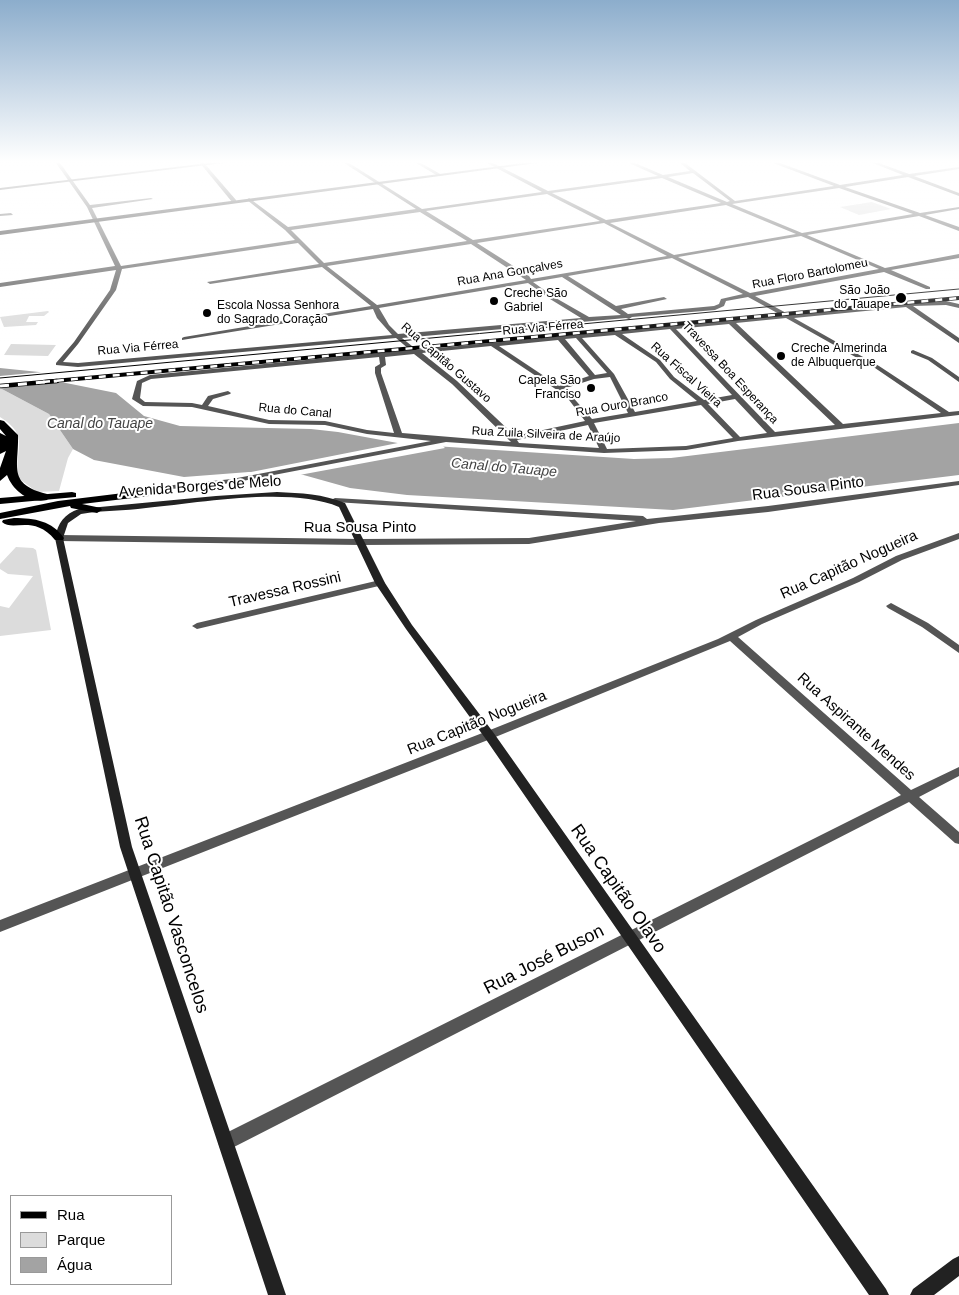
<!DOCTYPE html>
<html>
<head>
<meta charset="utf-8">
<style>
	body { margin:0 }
	#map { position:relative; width:959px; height:1295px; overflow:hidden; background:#fff; font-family:Arial,sans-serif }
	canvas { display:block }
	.legend { position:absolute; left:10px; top:1195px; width:162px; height:90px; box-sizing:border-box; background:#fff; border:1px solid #999; margin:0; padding:6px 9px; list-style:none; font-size:15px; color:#000 }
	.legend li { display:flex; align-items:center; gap:10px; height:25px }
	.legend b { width:25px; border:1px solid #999 }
</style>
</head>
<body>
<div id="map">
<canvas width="959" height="1295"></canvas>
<ul class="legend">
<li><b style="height:6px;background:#000"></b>Rua</li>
<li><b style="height:14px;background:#dcdcdc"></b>Parque</li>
<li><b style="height:14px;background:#a3a3a3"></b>Água</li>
</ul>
</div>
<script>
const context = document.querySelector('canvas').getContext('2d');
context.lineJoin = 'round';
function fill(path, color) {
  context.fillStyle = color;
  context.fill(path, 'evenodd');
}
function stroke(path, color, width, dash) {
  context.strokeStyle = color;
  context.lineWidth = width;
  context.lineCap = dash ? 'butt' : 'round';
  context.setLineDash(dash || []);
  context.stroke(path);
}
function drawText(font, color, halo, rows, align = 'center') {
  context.font = font + ' Arial,sans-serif';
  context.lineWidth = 4;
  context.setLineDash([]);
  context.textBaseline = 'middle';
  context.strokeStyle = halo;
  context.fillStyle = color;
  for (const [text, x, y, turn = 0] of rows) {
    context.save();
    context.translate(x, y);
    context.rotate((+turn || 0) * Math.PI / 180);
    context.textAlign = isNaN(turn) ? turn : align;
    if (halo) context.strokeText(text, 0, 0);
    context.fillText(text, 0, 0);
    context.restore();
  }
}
fill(new Path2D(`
	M872 202 891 209 859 215 840 207Z
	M48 311 49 312 44 316H29L26 322H38L36 325 4 327 0 317Z
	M11 344 56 345 48 356 4 355Z
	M0 388 49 414 73 449 68 458 59 491 37 492 18 478C14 450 31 436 0 417Z
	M16 547 33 548 36 550 51 630 0 636V606L9 608 33 576 8 574 0 569V564Z`), '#dcdcdc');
fill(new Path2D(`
	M0 368 39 372 66 383 116 393 144 416 180 426 311 429 338 432 403 444 634 459 671 458 959 423V475L673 510 407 495 350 488 300 474 249 472 184 477 94 460 73 449 49 414 0 388Z`), '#a3a3a3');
fill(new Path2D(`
	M43 372 67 382 0 388V376Z
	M403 442 442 445 445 448 294 476 246 473Z`), '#fff');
fill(new Path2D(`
	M56 163H60L90 205 151 198 153 199 92 208 121 266 295 240 285 230 247 200 249 198 288 227 416 209 344 163H349L422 209 542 192 487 163H493L548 191 658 176 629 163H635L663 175 690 171 680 163H685L735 201 834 186 773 163H780L840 185 903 175 873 163H879L909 174 959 167V169L914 176 959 193V196L908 177 845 187 920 213 959 207V209L925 215 959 227V231L919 216 807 235 885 268 959 254V258L891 270 930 287V289H926L884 272 755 296 788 314 907 303 946 301 959 304V308L946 305 913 306 959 338V343L906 307 794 318 879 366 949 412 959 411V415L738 441 686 450 604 453 446 442 232 483 161 490 160 488 164 486 232 479 431 441 367 434 325 425 269 424 192 407 143 406 132 399 137 381 150 375 410 350 396 338 78 367 56 365V363L74 342 110 290 116 270 0 287V283L115 266 87 207ZM693 173 730 201 727 202 668 177ZM662 178 721 203 606 220 552 193ZM839 188 913 214 802 233 732 204ZM547 194 600 221 473 240 426 211ZM726 205 796 234 674 255 610 223ZM420 212 467 241 324 263 291 230ZM604 223 667 256 531 279 529 276 477 243ZM801 236 879 269 750 293 678 257ZM298 243 319 264 207 282 210 284 322 267 371 306 184 337 182 338V340L373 309 377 318 392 335 78 363 63 362 78 344 116 290 122 269ZM471 244 526 280 377 305 327 266ZM672 258 743 294 721 299 719 304 714 306 628 314 621 309 667 299 664 297 616 306 568 276ZM562 277 621 315 589 317 554 297 533 282ZM528 283 550 299 581 318 398 334 389 325 379 308ZM748 297 781 315 417 350 402 338 626 318 629 319 632 317 715 310 724 306 726 301ZM786 318 875 368 941 413 843 424 736 323ZM729 324 835 425 775 432 676 329ZM670 329 732 395 704 400 674 377 660 360 622 334ZM615 335 656 362 670 379 697 401 635 412 614 374 582 338ZM576 338 607 373 595 375 565 339ZM558 340 589 376 559 386 499 346ZM491 346 566 396 585 421 515 436 457 381 422 353ZM414 354 452 384 511 442 402 433 381 373V368L386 365 385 357ZM379 357 380 364 375 367V373L394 433 367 430 325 421 269 420 208 406 213 399 230 394 231 393 228 391 208 396 202 405 192 403 145 402 140 398 142 383 151 379ZM610 377 628 413 592 419 570 394 563 389 594 379ZM735 399 767 433 740 437 708 404ZM701 405 733 438 686 446 607 449 594 423ZM588 425 599 448 519 443 517 440Z
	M200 163H204L236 200V202H232Z
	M416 163H421L442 175 438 176Z
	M11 213 13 215 0 216V214Z
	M913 350 932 358 959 377V382L928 360 911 353V351Z
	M959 481V485L768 512 659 523 529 544 360 545 59 541 55 538 59 535 360 539 529 538 636 521 335 502 331 500 335 498 643 516 647 519 768 506Z
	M959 533V539L902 560 859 582 762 624 738 637 911 790 959 767V776L919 797 959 832V844L955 843 909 802 232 1148 226 1150 220 1148 218 1142 220 1136 901 795 730 641 493 738 0 932V920L485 732 718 639 756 620 853 578 896 556Z
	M380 580 385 583 383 585 197 629 192 626 197 623Z
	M891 603 928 623 959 645V653L922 627 888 608 886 606Z`), '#555');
fill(new Path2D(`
	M209 163H223L0 190V188Z
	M524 163H537L0 235V231Z
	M277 492C301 493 323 494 345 503L385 583 412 625 493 732 886 1289 889 1295H869L485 738 406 629 375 583 339 507C290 486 199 503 146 508 124 511 103 510 81 514L68 523 63 538 132 847 286 1295H268L120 847 55 538C58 523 64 514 79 509L216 496Z
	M959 1256V1276L934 1295H910L913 1289 953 1259Z`), '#222');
fill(new Path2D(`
	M164 485 169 488 168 490 149 496 82 504 101 508 102 510 97 513 71 508 70 506 0 519V513L58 501 148 490Z
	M72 492 76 493V497L0 504V498Z
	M14 518C35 518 52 521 64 538L63 540H55C34 514 13 532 2 522L3 520Z`), '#000');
fill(new Path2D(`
	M0 420 4 421 18 435C19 467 7 484 47 494L49 497 47 500C30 504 13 491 7 475L0 481V468L6 451 0 454V433L6 436V450V436L0 429Z`), '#000');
stroke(new Path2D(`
	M0 378 959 289`), '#000', 1);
const railFar1 = new Path2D(`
	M43 382 959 298`);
const rail = new Path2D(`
	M0 386 57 381`);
stroke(railFar1, '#000', 4);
stroke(rail, '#000', 4.5);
stroke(railFar1, '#fff', 2.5, [7]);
stroke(rail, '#fff', 3, [9]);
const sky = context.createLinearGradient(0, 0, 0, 344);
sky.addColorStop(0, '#8cadcc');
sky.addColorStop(0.47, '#fff');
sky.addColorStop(1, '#ffffff00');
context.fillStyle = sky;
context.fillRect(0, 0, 959, 344);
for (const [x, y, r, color] of [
	[901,298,6,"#000"],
	[494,301,5,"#000"],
	[207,313,5,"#000"],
	[781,356,5,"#000"],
	[591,388,5,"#000"]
]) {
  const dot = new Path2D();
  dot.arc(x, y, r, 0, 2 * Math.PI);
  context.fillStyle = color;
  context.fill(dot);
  stroke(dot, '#fff', 2);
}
drawText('12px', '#000', '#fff', [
	["Rua Ana Gonçalves",510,273,-10],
	["Rua Floro Bartolomeu",810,274,-11],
	["Rua Via Férrea",543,328,-5],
	["Rua Via Férrea",138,348,-5],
	["Rua Capitão Gustavo",446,363,41],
	["Travessa Boa Esperança",730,373,47],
	["Rua Fiscal Vieira",686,375,42],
	["Rua Ouro Branco",622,405,-10],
	["Rua do Canal",295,411,5],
	["Rua Zuila Silveira de Araújo",546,435,3]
]);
drawText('12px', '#000', '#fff', [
	["São João",890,291,"right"],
	["do Tauape",890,305,"right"],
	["Creche São",504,294],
	["Gabriel",504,308],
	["Escola Nossa Senhora",217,306],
	["do Sagrado Coração",217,320],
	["Creche Almerinda",791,349],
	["de Albuquerque",791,363],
	["Capela São",581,381,"right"],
	["Franciso",581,395,"right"]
], 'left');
drawText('italic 14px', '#444', '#fff', [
	["Canal do Tauape",100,424],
	["Canal do Tauape",504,468,5]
]);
drawText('15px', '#000', '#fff', [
	["Avenida Borges de Melo",200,487,-4],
	["Rua Sousa Pinto",808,489,-7],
	["Rua Sousa Pinto",360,528],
	["Rua Capitão Nogueira",849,565,-24],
	["Travessa Rossini",285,590,-13],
	["Rua Capitão Nogueira",477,723,-22],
	["Rua Aspirante Mendes",856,727,42]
]);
drawText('18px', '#000', '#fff', [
	["Rua Capitão Olavo",618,889,55],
	["Rua Capitão Vasconcelos",171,915,72],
	["Rua José Buson",544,960,-27]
]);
</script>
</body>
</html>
